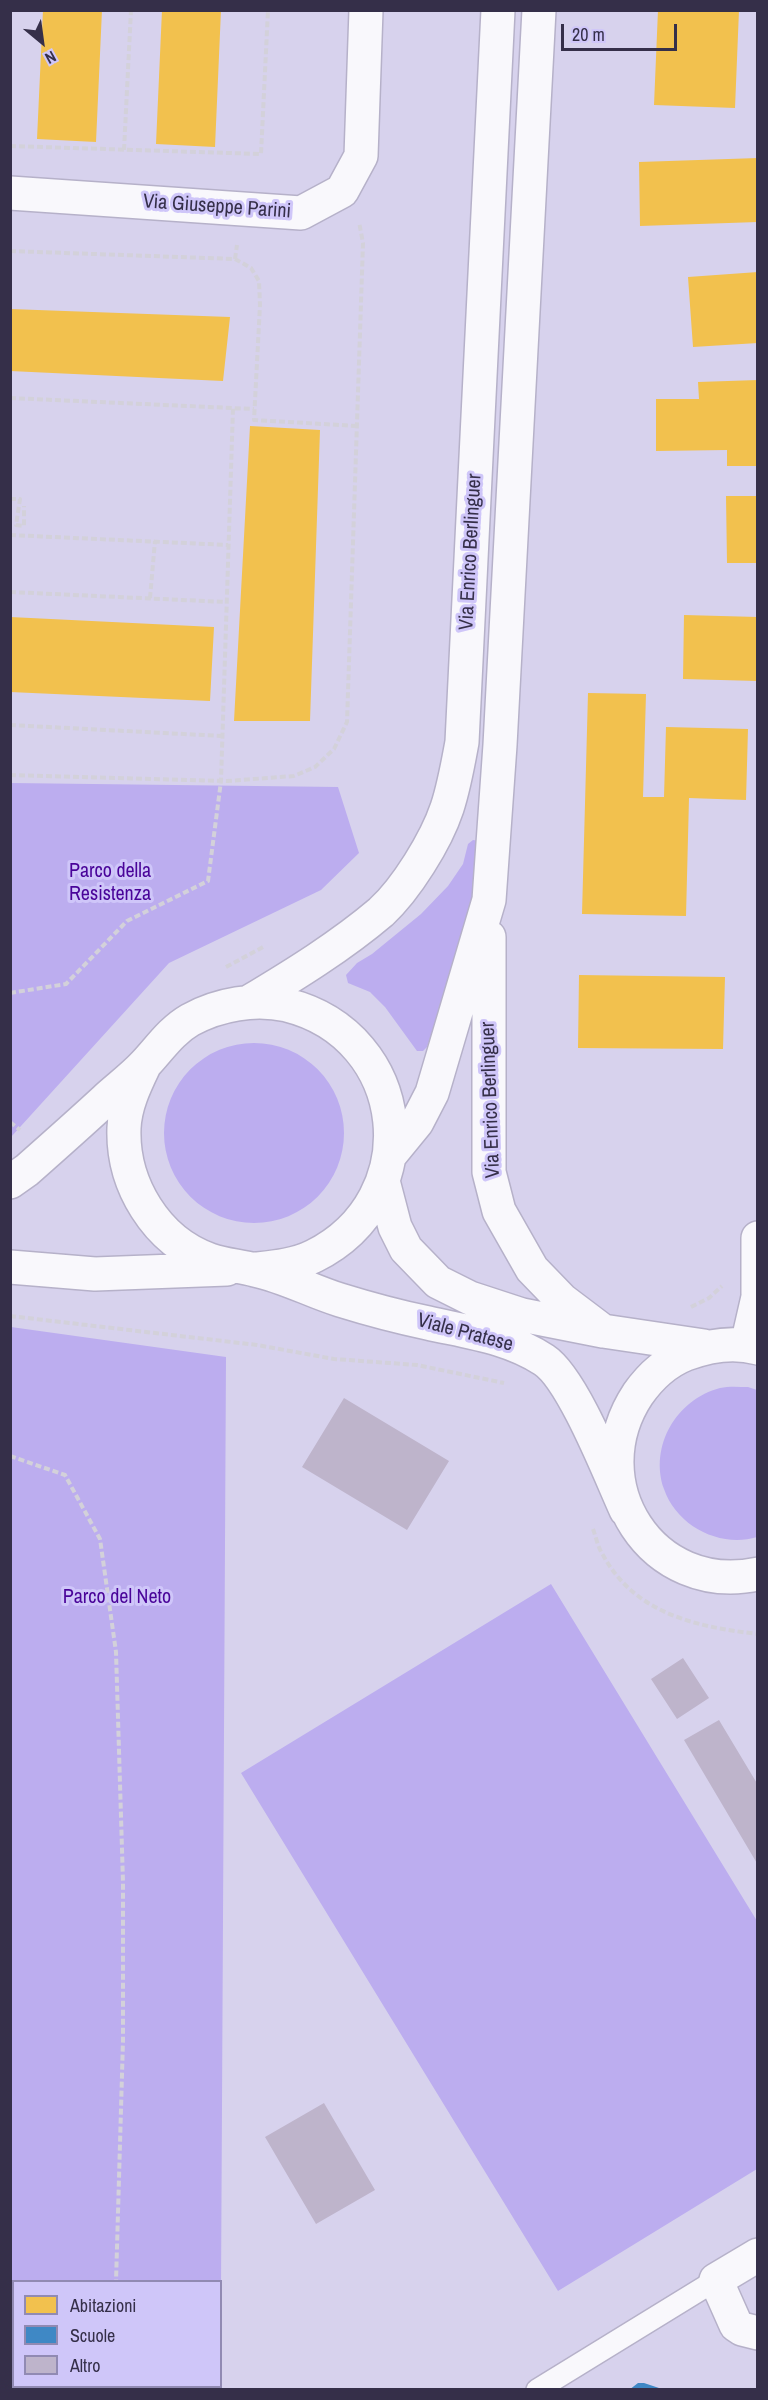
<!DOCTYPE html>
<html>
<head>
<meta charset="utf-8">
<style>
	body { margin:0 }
	#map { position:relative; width:768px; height:2400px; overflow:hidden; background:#d7d2ed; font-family:"Archivo Narrow",sans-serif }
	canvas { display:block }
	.frame { position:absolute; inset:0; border:12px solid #352f49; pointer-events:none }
	.legend { position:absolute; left:12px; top:2280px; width:210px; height:108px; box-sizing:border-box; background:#cfc6f9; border:2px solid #918ab3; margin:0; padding:8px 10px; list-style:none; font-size:18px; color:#352f49 }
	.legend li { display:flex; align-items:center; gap:12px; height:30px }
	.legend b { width:30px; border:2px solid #918ab3 }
	.north { position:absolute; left:12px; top:12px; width:60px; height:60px; -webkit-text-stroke:4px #cfc6f9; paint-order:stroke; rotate:151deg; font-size:16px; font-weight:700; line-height:24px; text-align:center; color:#352f49 }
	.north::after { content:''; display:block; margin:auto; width:21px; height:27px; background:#352f49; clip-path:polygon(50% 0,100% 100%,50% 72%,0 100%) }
	.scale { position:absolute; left:561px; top:24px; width:116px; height:27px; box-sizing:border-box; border:3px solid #352f49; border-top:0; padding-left:8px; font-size:18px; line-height:21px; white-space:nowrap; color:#352f49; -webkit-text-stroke:4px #cfc6f9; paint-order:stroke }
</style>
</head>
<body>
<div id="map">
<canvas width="768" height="2400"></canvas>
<div class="frame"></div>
<ul class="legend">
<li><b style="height:16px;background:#f2c14e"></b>Abitazioni</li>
<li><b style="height:16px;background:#3f88c5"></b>Scuole</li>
<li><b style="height:16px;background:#beb4cb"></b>Altro</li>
</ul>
<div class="north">N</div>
<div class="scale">20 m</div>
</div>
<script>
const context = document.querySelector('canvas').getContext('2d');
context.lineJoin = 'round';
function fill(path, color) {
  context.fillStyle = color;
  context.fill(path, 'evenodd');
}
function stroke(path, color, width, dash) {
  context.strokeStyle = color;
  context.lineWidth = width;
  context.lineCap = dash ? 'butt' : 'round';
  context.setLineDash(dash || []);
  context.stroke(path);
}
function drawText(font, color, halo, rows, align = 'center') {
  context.font = font + ' "Archivo Narrow",sans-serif';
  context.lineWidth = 6;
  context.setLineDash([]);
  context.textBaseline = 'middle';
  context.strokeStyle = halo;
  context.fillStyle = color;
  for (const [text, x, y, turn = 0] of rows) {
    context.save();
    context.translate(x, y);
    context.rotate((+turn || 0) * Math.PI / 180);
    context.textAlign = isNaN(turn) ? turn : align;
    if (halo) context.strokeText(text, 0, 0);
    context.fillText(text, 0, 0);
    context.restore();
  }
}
fill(new Path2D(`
	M11 783 338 787 359 853 321 890 169 963 11 1137Z
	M473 840 480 841 484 847 463 947 427 1047 423 1051H417L385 1007 370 992 348 983 346 975 357 963 372 954 421 914 448 886 463 864 468 844Z
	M164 1133a90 90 0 1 1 180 0a90 90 0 1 1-180 0Z
	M11 1327 226 1357 221 2289 220 2282H14V2386H220V2389H11Z
	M748 1387 757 1390V1537C721 1548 677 1527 664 1489 649 1446 677 1399 720 1388 729 1386 739 1387 748 1387Z
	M551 1584 757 1921V2169L558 2291 241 1773Z`), '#bcadef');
fill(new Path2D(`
	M43 10H102L96 142 37 139Z
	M162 10H221L215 147 156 144Z
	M658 10H739L735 108 654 105Z
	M758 158V222L640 226 639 162Z
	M758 272V343L693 347 688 277Z
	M10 309 230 317 223 381 10 371Z
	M758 380V466H727V450L656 451V399H699L698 382Z
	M250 426 320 430 310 721H234Z
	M726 496H758V563H727Z
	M684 615 758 617V681L683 679Z
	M10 617 214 627 210 701 10 692Z
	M588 693 646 694 643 797H664L666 727 748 729 746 800 689 798 686 916 582 914Z
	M579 975 725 977 723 1049 578 1048Z`), '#f2c14e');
fill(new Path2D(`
	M638 2383H644L665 2390H629Z`), '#3f88c5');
fill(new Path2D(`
	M344 1398 449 1461 407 1530 302 1467Z
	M683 1658 709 1698 677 1719 651 1679Z
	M719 1720 758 1785V1865L684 1740Z
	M324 2103 375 2190 316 2224 265 2137Z`), '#beb4cb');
const service = new Path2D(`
	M537 2390 716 2280`);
const minor = new Path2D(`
	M10 193 301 213 342 191 361 156 366 10
	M758 1238V1294
	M747 1345 758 1297
	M758 2255 716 2280 736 2325 742 2329 758 2333`);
const secondary = new Path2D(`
	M489 937V1172L499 1211 532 1269 562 1300 603 1331
	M249 1002C294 975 341 946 381 912 406 889 436 841 447 808 454 787 458 764 462 742L498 10
	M145 1064C135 1085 125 1105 124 1128 122 1184 156 1241 210 1260 224 1265 240 1266 255 1270 284 1276 311 1291 340 1300 369 1309 399 1317 428 1323 468 1332 509 1337 544 1360 573 1379 610 1475 626 1510
	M390 1155 417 1122 432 1093 489 900 500 745 539 10
	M383 1181 395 1227 406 1249 438 1282 470 1298 522 1315 603 1331 704 1346
	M10 1182 27 1170C53 1147 79 1124 105 1100 118 1088 133 1077 145 1064 160 1048 171 1031 190 1020 219 1004 255 998 287 1005 411 1036 428 1199 314 1256 296 1265 276 1267 257 1269
	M10 1267 95 1274 227 1269
	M758 1348C733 1341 710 1345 686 1354 666 1362 650 1377 638 1394 579 1483 652 1597 758 1574`);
stroke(service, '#b6b1c9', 24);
stroke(minor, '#b6b1c9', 36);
stroke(secondary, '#b6b1c9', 36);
stroke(new Path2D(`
	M10 146 261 154 268 10
	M124 150 131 10
	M10 251 235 259 251 268 259 281 260 305 254 420 357 426
	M235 259 237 245
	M10 398 254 409
	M10 499H20L16 525 24 526V506
	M10 535 228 545
	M10 592 226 602
	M150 598 155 541
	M10 725 222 736
	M10 775 227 781 294 776 315 767 334 749 347 722 363 243 359 222
	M226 967 265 946
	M10 993 66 984 127 921 208 881 221 781 233 408
	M10 1122 20 1130
	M691 1307 709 1298 722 1286
	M10 1316 257 1345 334 1359 417 1365 504 1383
	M10 1456 65 1475 100 1539 116 1652 123 1882V2040L116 2282
	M593 1529C596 1537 598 1548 603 1555 635 1614 697 1627 758 1634
	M10 2372 14 2376
	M21 2386 23 2390
	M105 2390 106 2386`), '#d3d1da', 4, [6, 3]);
stroke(service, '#f9f8fc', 21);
stroke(minor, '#f9f8fc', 33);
stroke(secondary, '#f9f8fc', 33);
drawText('20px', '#352f49', '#cfc6f9', [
	["Via Giuseppe Parini",217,207,4],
	["Via Enrico Berlinguer",471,552,-87],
	["Via Enrico Berlinguer",491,1100,-92],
	["Viale Pratese",465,1333,15]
]);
drawText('20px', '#490499', '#cfc6f9', [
	["Parco della",110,872],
	["Resistenza",110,895],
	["Parco del Neto",117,1598]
]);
</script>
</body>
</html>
